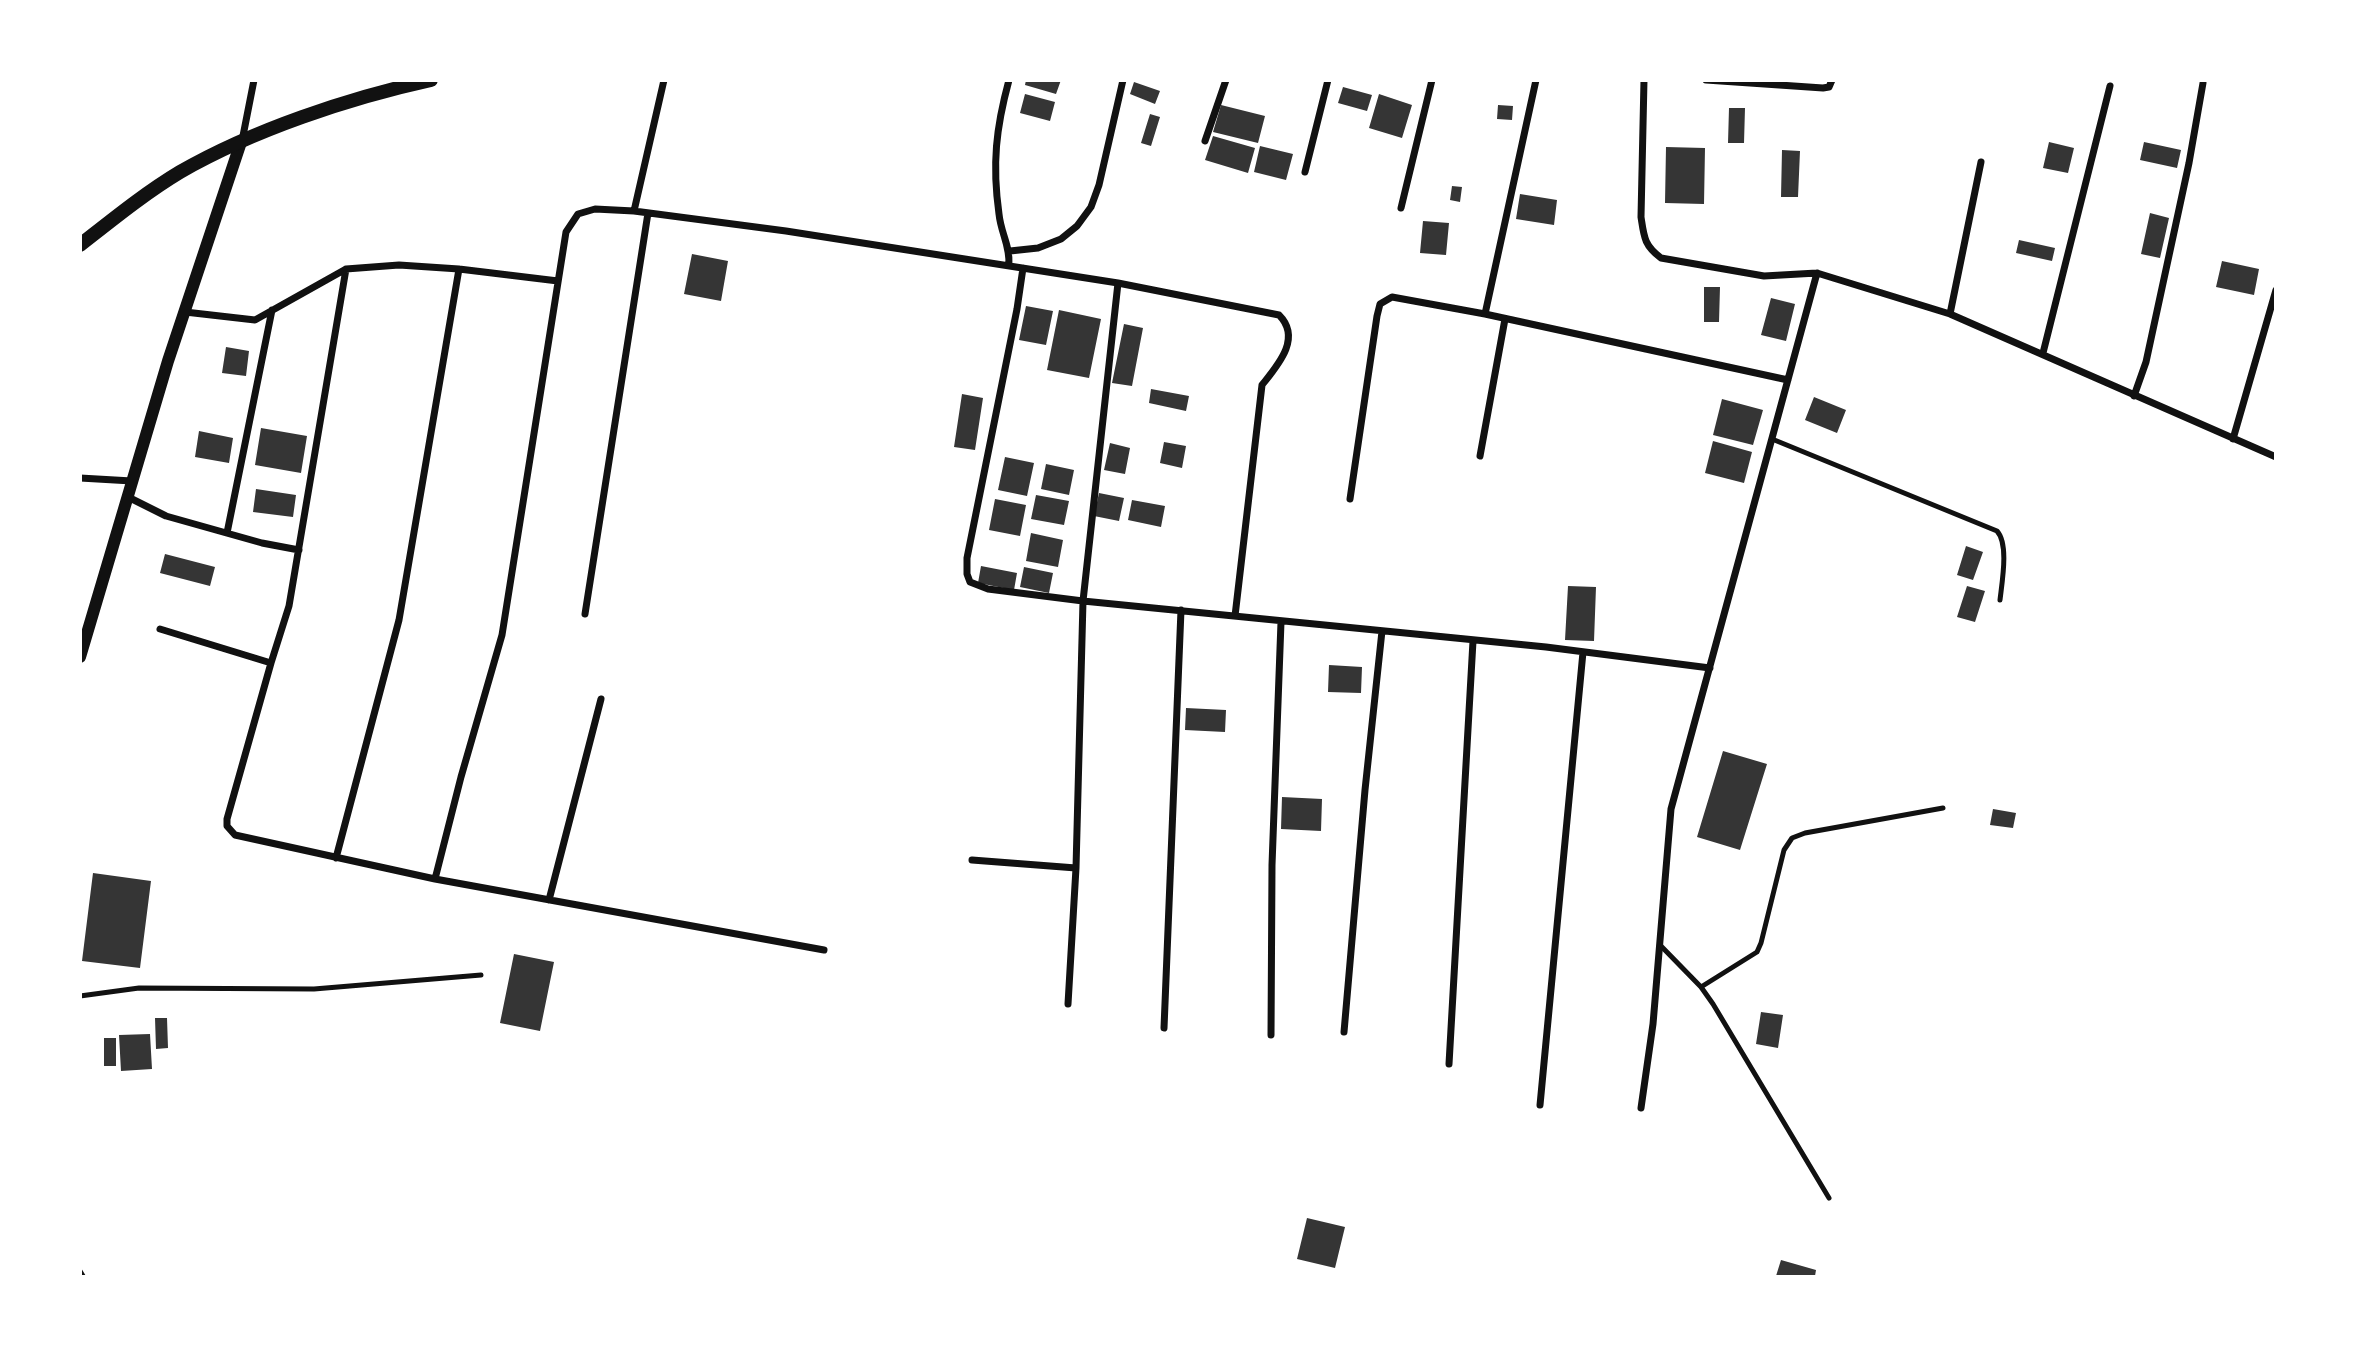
<!DOCTYPE html>
<html>
<head>
<meta charset="utf-8">
<style>
	body { margin:0 }
	#map { position:relative; width:2356px; height:1357px; overflow:hidden; background:#fff; font-family:Poppins,sans-serif }
	canvas { display:block }
	.frame { position:absolute; inset:0; border:82px solid #fff; pointer-events:none }
</style>
</head>
<body>
<div id="map">
<canvas width="2356" height="1357"></canvas>
<div class="frame"></div>
</div>
<script>
const context = document.querySelector('canvas').getContext('2d');
context.lineJoin = 'round';
function fill(path, color) {
  context.fillStyle = color;
  context.fill(path, 'evenodd');
}
function stroke(path, color, width, dash) {
  context.strokeStyle = color;
  context.lineWidth = width;
  context.lineCap = dash ? 'butt' : 'round';
  context.setLineDash(dash || []);
  context.stroke(path);
}
fill(new Path2D(`
	M1026 80H1061L1056 94 1025 85Z
	M1134 82 1160 91 1155 104 1130 94Z
	M1343 87 1372 95 1367 111 1338 103Z
	M1025 94 1055 102 1050 121 1020 113Z
	M1379 94 1412 105 1402 138 1369 128Z
	M1221 105 1265 116 1258 143 1213 132Z
	M1498 105 1513 106 1512 120 1497 119Z
	M1729 108H1745L1744 143H1728Z
	M1150 114 1160 117 1151 146 1141 143Z
	M1213 136 1255 148 1248 173 1205 160Z
	M2049 142 2074 148 2068 173 2043 168Z
	M2144 142 2181 150 2177 168 2140 160Z
	M1260 146 1293 154 1286 180 1254 172Z
	M1666 147 1705 148 1704 204 1665 203Z
	M1782 150 1800 151 1798 197H1781Z
	M1452 186 1462 187 1460 202 1450 200Z
	M1520 194 1557 200 1554 225 1516 219Z
	M2150 213 2169 218 2160 258 2141 254Z
	M1423 221 1449 223 1446 255 1420 253Z
	M2019 240 2055 248 2052 261 2016 253Z
	M692 254 728 261 721 301 684 294Z
	M2222 261 2259 269 2254 295 2216 287Z
	M1704 287H1720L1719 322H1704Z
	M1771 298 1795 304 1786 341 1761 335Z
	M1026 306 1053 311 1046 345 1019 340Z
	M1059 310 1101 319 1089 378 1047 370Z
	M1124 324 1143 328 1132 386 1112 383Z
	M226 347 249 351 246 376 222 373Z
	M1151 389 1189 396 1186 411 1149 403Z
	M962 394 983 398 975 450 954 447Z
	M1814 397 1846 410 1837 433 1805 420Z
	M1722 399 1763 410 1753 445 1713 435Z
	M261 428 307 436 301 473 255 465Z
	M199 431 233 438 229 463 195 457Z
	M1713 441 1752 452 1744 483 1705 473Z
	M1164 442 1186 446 1182 468 1160 463Z
	M1110 443 1130 448 1125 474 1104 470Z
	M1005 457 1034 463 1027 496 998 490Z
	M1046 464 1074 470 1069 495 1041 489Z
	M256 489 296 495 293 517 253 512Z
	M1099 493 1124 498 1119 521 1094 516Z
	M1036 495 1069 501 1064 525 1031 519Z
	M995 499 1026 505 1020 536 989 530Z
	M1132 500 1165 506 1161 527 1128 520Z
	M1031 533 1063 540 1058 567 1026 561Z
	M1966 546 1983 552 1973 580 1957 575Z
	M165 554 215 567 210 586 160 573Z
	M981 566 1017 573 1014 590 978 583Z
	M1024 567 1053 573 1049 593 1020 587Z
	M1568 586 1596 587 1594 641 1565 640Z
	M1967 586 1985 591 1975 622 1957 617Z
	M1329 665 1362 667 1361 693 1328 692Z
	M1186 708 1226 710 1225 732 1185 730Z
	M1723 751 1767 764 1740 850 1697 837Z
	M1282 797 1322 799 1321 831 1281 829Z
	M1993 809 2016 813 2013 828 1990 825Z
	M93 873 151 881 140 968 82 961Z
	M514 954 554 962 540 1031 500 1023Z
	M1761 1012 1783 1015 1778 1048 1756 1044Z
	M155 1018H167L168 1048 156 1049Z
	M150 1034 152 1069 121 1071 119 1035Z
	M104 1038H116V1066H104Z
	M1307 1218 1345 1227 1335 1268 1297 1259Z
	M1781 1260 1816 1270 1815 1276H1776Z`), '#353535');
stroke(new Path2D(`
	M1772 439 1997 531C2009 544 2002 582 2000 600
	M1660 945 1701 987 1713 1004 1829 1198
	M1701 987 1757 952 1761 943 1784 850 1792 838 1805 833 1943 808
	M80 996 139 988 314 989 481 975
	M80 1271 83 1276`), '#111', 5);
stroke(new Path2D(`
	M664 80 634 211 786 231 1118 283 1083 601 1076 868 972 860
	M1009 80C996 128 992 164 999 214 1001 234 1010 244 1009 266
	M1644 80 1641 217C1644 237 1644 245 1661 258L1764 276 1817 273 1950 314 2276 457
	M1706 80 1823 88 1829 87 1832 80
	M242 141 254 80
	M1205 141 1226 80
	M1305 172 1328 80
	M1401 208 1432 80
	M1010 251 1038 248 1061 239 1077 226 1091 207 1099 185 1123 80
	M1023 268 1017 309 967 558V574L970 582 988 589 1083 601 1546 647 1710 668
	M1118 283 1279 315C1302 338 1278 365 1262 385L1235 616
	M185 312 255 320 346 269 399 265 459 269 558 281
	M1485 314 1536 80
	M1950 314 1981 162
	M2043 353 2110 86
	M2134 396 2146 362 2189 163 2203 83
	M2233 439 2276 290
	M1480 456 1505 319
	M80 478 132 481
	M128 497 166 516 262 543 299 550
	M1350 499 1377 316 1380 304 1392 297 1485 314 1788 380
	M227 533 272 310
	M585 614 648 213
	M160 629 271 663 227 819V826L235 835 435 879 824 950
	M271 663 289 606 346 269
	M336 858 399 620 459 269
	M435 879 461 777 502 635 566 232 578 214 595 209 634 211
	M549 900 601 699
	M1068 1004 1076 868
	M1164 1028 1181 610
	M1344 1032 1365 790 1382 631
	M1271 1035 1272 865 1281 622
	M1449 1064 1473 641
	M1540 1105 1583 652
	M1641 1108 1653 1024 1671 809 1817 273`), '#111', 7);
stroke(new Path2D(`
	M80 657 168 361 241 142`), '#111', 12);
stroke(new Path2D(`
	M80 245C112 220 145 193 180 172 253 130 349 98 431 80`), '#111', 14);
</script>
</body>
</html>
